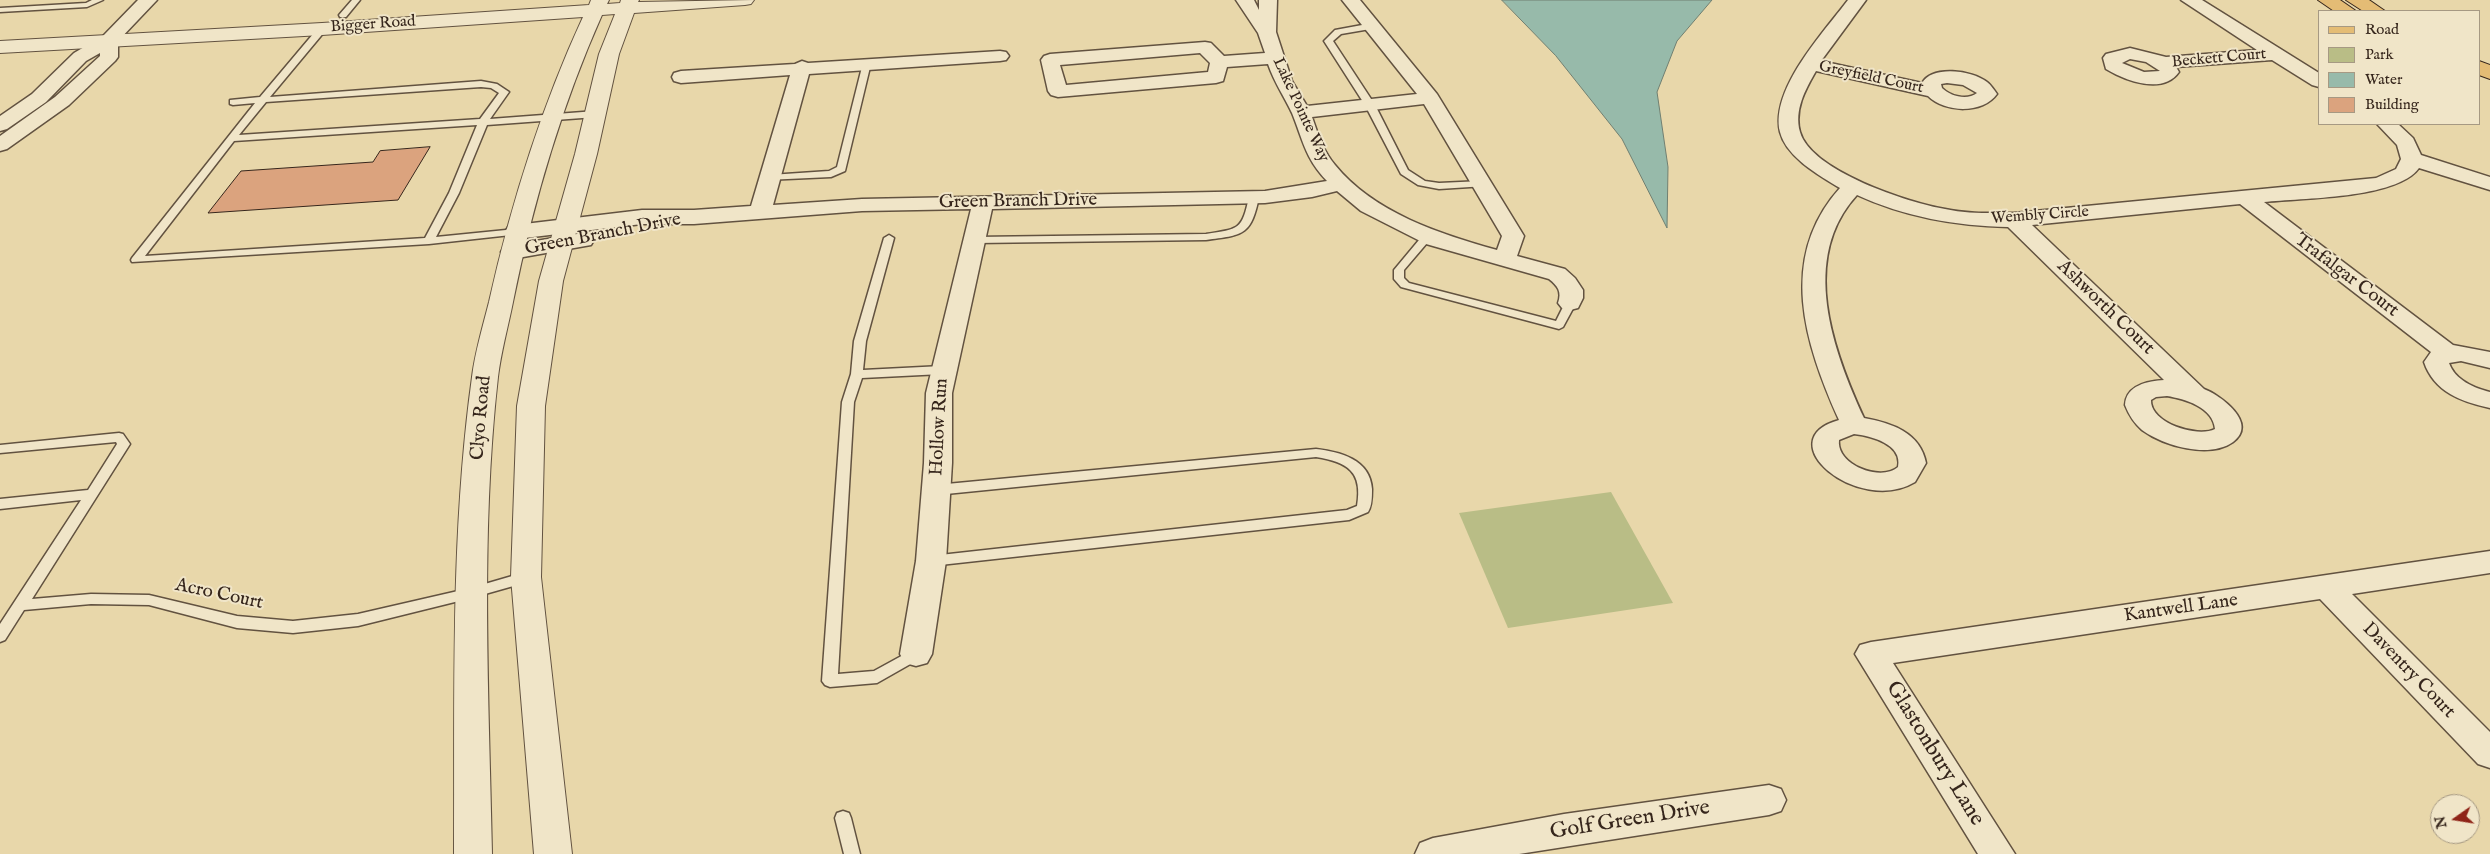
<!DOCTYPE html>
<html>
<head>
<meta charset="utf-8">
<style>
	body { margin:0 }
	#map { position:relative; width:2490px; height:854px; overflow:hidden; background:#e8d7aa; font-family:"IM FELL English",serif }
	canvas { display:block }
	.legend { position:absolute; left:2318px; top:10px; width:162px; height:115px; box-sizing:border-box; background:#f0e5c8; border:1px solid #a69983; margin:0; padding:6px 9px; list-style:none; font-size:15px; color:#36261c }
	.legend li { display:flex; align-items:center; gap:10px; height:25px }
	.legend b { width:25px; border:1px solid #a69983 }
	.north { position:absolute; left:2430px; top:794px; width:50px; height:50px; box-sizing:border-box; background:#f0e5c8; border:1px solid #a69983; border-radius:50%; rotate:257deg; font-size:14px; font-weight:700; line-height:20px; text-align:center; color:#36261c }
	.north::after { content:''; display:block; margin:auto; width:18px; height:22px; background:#8f2418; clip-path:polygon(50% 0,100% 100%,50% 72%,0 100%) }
</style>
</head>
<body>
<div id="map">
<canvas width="2490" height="854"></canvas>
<ul class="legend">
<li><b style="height:6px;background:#e4bc75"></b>Road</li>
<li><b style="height:14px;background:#b9bd86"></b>Park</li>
<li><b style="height:14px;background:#97baaa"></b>Water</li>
<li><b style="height:14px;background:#dba37e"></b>Building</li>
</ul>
<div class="north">N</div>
</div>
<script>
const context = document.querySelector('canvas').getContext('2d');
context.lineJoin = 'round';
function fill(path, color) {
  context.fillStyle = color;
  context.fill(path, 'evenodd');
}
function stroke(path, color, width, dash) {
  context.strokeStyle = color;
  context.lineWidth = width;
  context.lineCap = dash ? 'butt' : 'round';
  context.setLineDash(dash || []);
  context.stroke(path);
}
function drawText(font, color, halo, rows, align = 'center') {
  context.font = font + ' "IM FELL English",serif';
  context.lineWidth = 4;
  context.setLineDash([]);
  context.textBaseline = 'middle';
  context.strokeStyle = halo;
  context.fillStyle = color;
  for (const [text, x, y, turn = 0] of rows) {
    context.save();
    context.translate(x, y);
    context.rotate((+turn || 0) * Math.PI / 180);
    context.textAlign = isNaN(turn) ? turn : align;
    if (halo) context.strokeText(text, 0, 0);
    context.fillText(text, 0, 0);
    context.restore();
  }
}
fill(new Path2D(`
	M1611 492 1673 603 1508 628 1459 513Z`), '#b9bd86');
const water = new Path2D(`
	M1502 0H1712L1677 41 1657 92 1668 167 1667 228 1622 139 1556 56Z`);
fill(water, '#97baaa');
stroke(water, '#707f71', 1);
const building = new Path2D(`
	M430 147 398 200 208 213 241 171 373 162 380 151Z`);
fill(building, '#dba37e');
stroke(building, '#36261c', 1);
const service = new Path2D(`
	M92 0H103L87 7 0 12V8L86 3Z
	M352 0H360L346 17H340L339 15Z
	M1373 23 1377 26 1376 28 1341 34 1333 41 1375 105 1408 170 1425 181 1439 183 1482 181 1486 182V186L1439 189 1418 185 1401 174 1365 105 1324 41 1335 30Z
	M322 26 325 27V31L270 97 481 81 497 84 509 92 490 119 596 111 601 114 596 117 487 125 459 193 436 237 516 229 520 230V234L429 244 132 262 131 260 132 258 255 103 233 105 230 104V100L260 97 319 27ZM481 87 491 88 499 93 480 119 239 135 266 102ZM477 125 449 193 425 238 145 256 234 141Z
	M867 60 871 63 845 171 831 177 766 180V176L770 175 829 171 837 167 863 63Z
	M1254 194 1259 197C1251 236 1243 235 1206 240L976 243 971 240 976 237 1206 234C1239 229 1242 230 1249 197Z
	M1428 233 1433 236 1404 270V278L1409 283 1556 321 1566 301H1574L1576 303 1563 327 1559 329 1401 287 1394 279V270L1424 234Z
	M889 235 894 238 866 341 863 370 942 366 948 370 942 374 862 378 854 402 838 674 874 671 916 648 921 650 923 654 921 658 877 683 830 687 825 685 822 681 842 402 851 374 854 341 884 238Z
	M119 433 123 434 130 444 32 599 91 594 149 595 237 616 293 621 358 614 471 588 526 572 531 573 533 577 531 581 471 598 358 626 293 633 237 628 149 605 91 604 24 610 5 640 0 642V624L81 500 0 509V499L88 490 117 444 116 442 0 453V445Z
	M1316 449C1340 452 1370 459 1372 489 1372 497 1372 506 1368 512L1349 520 931 566 926 565 924 561 926 557 931 556 1347 510 1357 506C1363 472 1348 462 1316 457L936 495 931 493 929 490 931 487 936 485Z
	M843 811 849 813 851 818 860 854H844L835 818 837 813Z`);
const minor = new Path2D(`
	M138 0H157L118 41V57L115 61 69 105 7 149 0 151V136L55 97 100 56V53L86 61 46 102 7 129 0 131V116L32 94 74 53 103 36Z
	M1236 0H1254L1259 10V0H1277L1276 32 1292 81 1307 106 1417 94 1342 0H1360L1437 94 1524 236 1517 256 1565 269 1575 278 1583 290V298L1578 308 1570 310 1562 308 1558 303C1562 292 1558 286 1549 279L1426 244 1361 211 1337 191 1312 197 1265 203 992 209 952 393V463L946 561 932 654 927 663 916 666 905 663 900 654 916 561 924 463 926 393 971 209 862 211 694 224H642L516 239 508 237 505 232 508 227 516 225 642 210H694L751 206 790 75 681 83 674 81 672 77 674 73 681 71 795 64 802 61 808 63 1000 51 1006 52 1009 56 1006 60 1000 61 809 74 773 205 862 199 1265 191 1327 181C1305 158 1303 140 1292 113 1284 96 1274 82 1268 64L1227 67 1223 81 1216 83 1058 97 1051 95 1048 91 1041 60 1044 56 1050 54 1205 42 1211 43 1224 56 1265 53 1258 33ZM1200 53 1210 63 1208 72 1066 85 1060 65ZM1424 104 1502 236 1497 250C1440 234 1374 213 1335 165 1323 151 1318 134 1312 117Z
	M1848 0H1866L1821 61 1922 83C1932 65 1972 70 1987 82 1991 85 1994 90 1997 94 1983 114 1945 113 1928 96L1816 71C1805 90 1794 110 1800 132 1811 171 1909 203 1945 209 1968 214 1991 213 2014 213L2376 178 2396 169 2401 159 2397 145 2377 124H2398L2413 138 2421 155 2490 177V190L2419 168C2397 199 2301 198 2264 202L2453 345 2490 352V368L2461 361 2449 363C2455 380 2474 388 2490 392V408C2462 402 2434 392 2424 362L2431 352 2240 204 2032 225 2204 389C2220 395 2259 423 2233 442 2209 459 2164 446 2142 430 2134 423 2129 415 2125 405 2126 385 2148 381 2164 380L2008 227C1956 226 1905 217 1857 195 1799 258 1833 351 1864 418 1891 423 1920 432 1926 463L1915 482C1858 516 1767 440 1839 420 1805 344 1777 258 1840 188 1820 176 1786 157 1780 132 1770 89 1824 32 1848 0ZM1947 83 1963 85 1977 93C1967 101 1950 96 1942 88L1941 84ZM2167 396C2185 399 2213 407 2215 429 2197 438 2150 423 2151 400L2156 397ZM1854 434C1871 436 1903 444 1898 467 1881 482 1836 465 1839 440Z
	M2181 0H2202L2319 73V87L2312 85 2272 60 2176 67 2179 72C2163 95 2126 81 2106 69L2103 58 2106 54 2130 48 2166 57 2257 50ZM2130 59 2146 62 2160 71 2144 72 2122 63Z
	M583 233 591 235 594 240 591 245 512 259 504 257 501 252 504 247 512 245Z
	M2490 551V573L2352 594 2490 732V768L2478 764 2320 599 1893 663 2015 854H1978L1855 654 1860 645 1871 642Z
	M1769 785 1781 789 1786 800 1781 811 1769 815 1519 854H1415L1420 843 1433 838 1564 814Z`);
const tertiary = new Path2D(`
	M591 0H609L607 4 620 3 621 0H639L638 2 754 0 751 4 745 5 634 13 619 54 597 154 563 281 545 406 541 577 572 854H534L511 577 517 406 539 281 575 154 599 54 615 14 602 15C561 107 533 203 513 302 508 327 501 352 498 377 480 536 489 695 492 854H454C455 695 450 535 472 377 475 352 483 326 489 302 511 204 541 108 583 17L322 35 0 53V41L322 23 589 5Z`);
const primary = new Path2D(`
	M2318 0H2340L2356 11H2334Z
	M2346 0H2369L2385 11H2363Z
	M2479 61 2490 65V79L2479 75Z`);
stroke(service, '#625240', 3);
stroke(minor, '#625240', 3);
stroke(tertiary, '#625240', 2);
stroke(primary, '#36261c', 2);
fill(service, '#f0e5c8');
fill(minor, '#f0e5c8');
fill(tertiary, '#f0e5c8');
fill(primary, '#e4bc75');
drawText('16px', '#36261c', '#f0e5c8', [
	["Bigger Road",373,25,-4],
	["Beckett Court",2219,59,-5],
	["Greyfield Court",1871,78,12],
	["Lake Pointe Way",1300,110,65],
	["Wembly Circle",2040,216,-4]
]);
drawText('19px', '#36261c', '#f0e5c8', [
	["Green Branch Drive",1018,202,-1],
	["Green Branch Drive",603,235,-11],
	["Trafalgar Court",2346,276,37],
	["Ashworth Court",2105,308,44],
	["Clyo Road",482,418,-85],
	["Hollow Run",940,427,-87],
	["Acro Court",219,595,12],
	["Kantwell Lane",2181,609,-8],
	["Daventry Court",2408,671,46]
]);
drawText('22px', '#36261c', '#f0e5c8', [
	["Glastonbury Lane",1934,754,58],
	["Golf Green Drive",1630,821,-9]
]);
</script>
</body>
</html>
